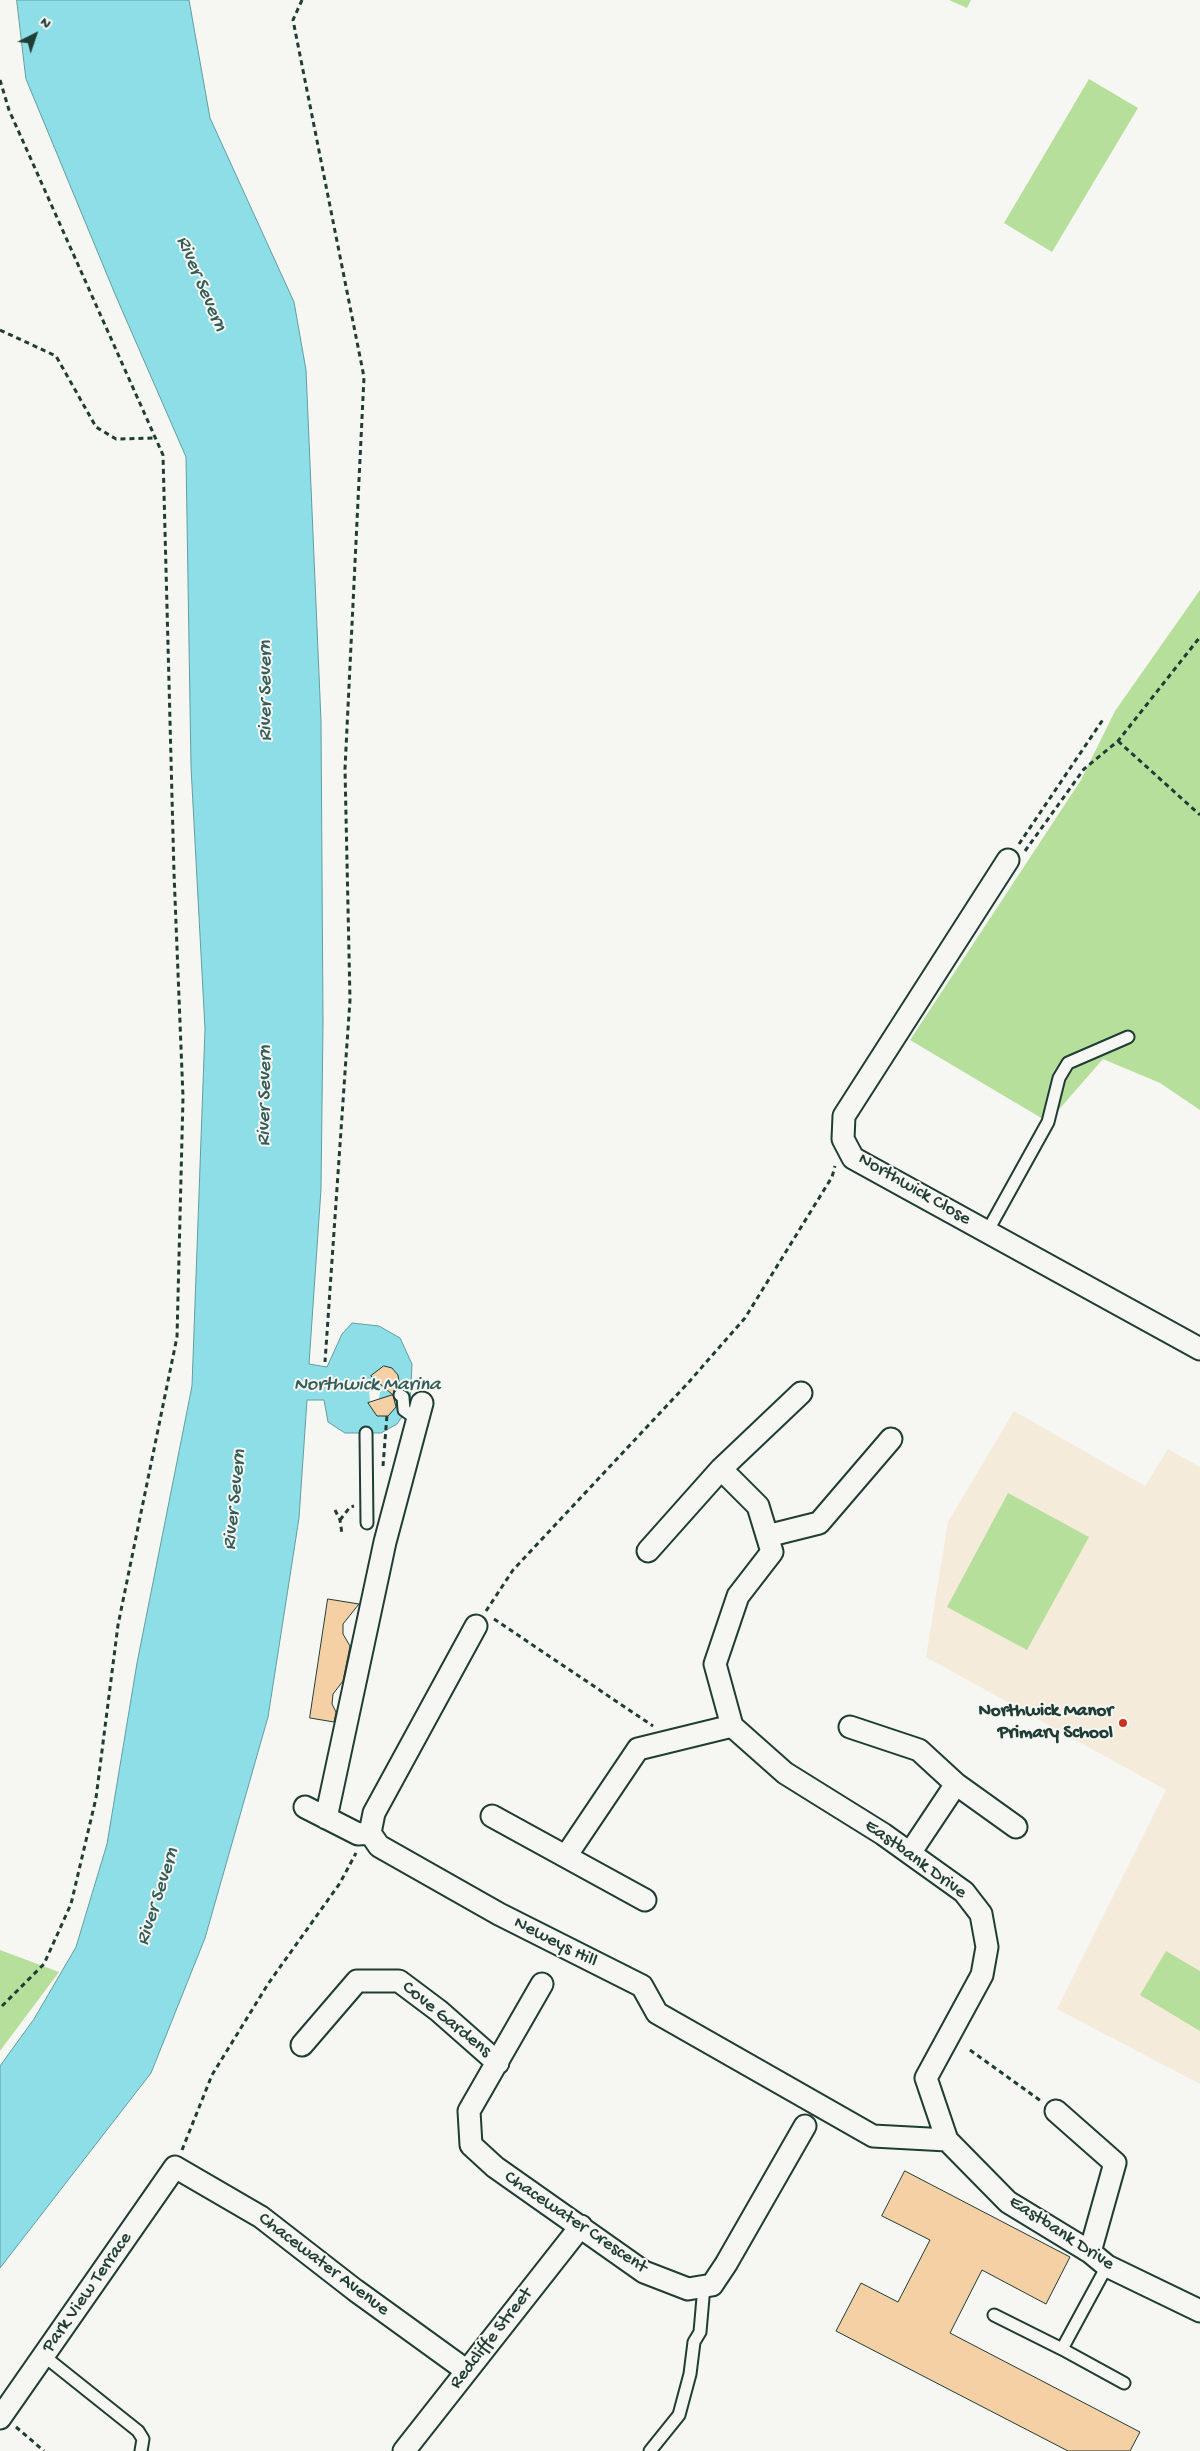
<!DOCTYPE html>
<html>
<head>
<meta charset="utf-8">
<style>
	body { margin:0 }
	#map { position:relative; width:1200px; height:2451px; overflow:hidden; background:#f6f6f2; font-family:"Gochi Hand",sans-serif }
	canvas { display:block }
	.north { position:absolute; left:10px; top:10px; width:50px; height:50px; -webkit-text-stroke:4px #f6f6f2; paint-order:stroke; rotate:41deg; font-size:14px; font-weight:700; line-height:20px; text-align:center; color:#1f3d34 }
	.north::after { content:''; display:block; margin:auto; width:18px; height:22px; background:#1f3d34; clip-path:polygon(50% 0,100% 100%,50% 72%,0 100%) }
</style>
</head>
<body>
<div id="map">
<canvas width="1200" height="2451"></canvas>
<div class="north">N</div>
</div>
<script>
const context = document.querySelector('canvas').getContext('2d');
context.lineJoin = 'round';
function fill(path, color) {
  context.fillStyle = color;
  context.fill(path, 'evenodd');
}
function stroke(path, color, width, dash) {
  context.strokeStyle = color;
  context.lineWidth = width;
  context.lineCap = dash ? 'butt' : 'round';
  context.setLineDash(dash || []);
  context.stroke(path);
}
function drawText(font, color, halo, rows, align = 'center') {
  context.font = font + ' "Gochi Hand",sans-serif';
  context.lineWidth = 4;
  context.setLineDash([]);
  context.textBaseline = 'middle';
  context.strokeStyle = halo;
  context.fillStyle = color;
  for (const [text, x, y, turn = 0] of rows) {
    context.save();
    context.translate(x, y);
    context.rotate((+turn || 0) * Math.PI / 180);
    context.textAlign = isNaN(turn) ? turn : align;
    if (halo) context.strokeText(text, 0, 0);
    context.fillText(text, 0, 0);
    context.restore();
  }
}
fill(new Path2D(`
	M1014 1411 1145 1486 1168 1449 1200 1467V2084L1057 2009 1166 1790 926 1657 948 1522Z`), '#f5ebdb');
fill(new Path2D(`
	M949 0H971L967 8Z
	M1089 79 1138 108 1052 252 1004 223Z
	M1200 590V1110L1160 1083 1103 1059 1048 1122 910 1040 1081 780 1115 711Z
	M1008 1493 1089 1537 1027 1650 947 1607Z
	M0 1950 59 1972 0 2051Z
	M1166 1951 1200 1971V2031L1140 1995Z`), '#b6df9b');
const water = new Path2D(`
	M17 0H189L210 118 294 302 306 370 321 721 323 1022 321 1189 309 1364 327 1367 342 1334 352 1323 379 1326 400 1338 412 1364 410 1405 397 1424 381 1433H345L328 1422 324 1400H307L299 1518 268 1717 205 1938 151 2073 0 2268V2066L34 2019 76 1947 107 1844 137 1663 192 1386 205 1029 191 767 186 457 115 294 26 79Z`);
fill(water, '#8ddee6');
stroke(water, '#619e9f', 1);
fill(new Path2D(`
	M373 1378 380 1384V1394L378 1401 370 1403 369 1389Z`), '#f6f6f2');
const building = new Path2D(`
	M384 1366 392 1368 398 1375 400 1388 394 1390 393 1395 371 1376Z
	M393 1395 396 1407 388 1416H377L368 1403Z
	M328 1599 359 1604 343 1624V1634L350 1646 343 1681 333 1694 332 1704 336 1712 334 1722 310 1718Z
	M905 2171 1070 2257 1046 2304 982 2270 950 2333 1140 2432 1130 2451H1068L836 2331 861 2283 898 2302 930 2240 882 2216Z`);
fill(building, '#f4d0a4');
stroke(building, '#1f3d34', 1);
const service = new Path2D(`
	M987 1232 1048 1122 1059 1078 1068 1063 1128 1037
	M400 1395 403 1397 404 1410 418 1420
	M366 1433 367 1523
	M994 2315 1062 2349 1107 2266
	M1062 2349 1124 2383
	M44 2356 138 2431 143 2439 141 2451
	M650 2451 679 2415 690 2374 694 2342 700 2332 704 2286`);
const minor = new Path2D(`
	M1008 860 844 1116 843 1139 853 1158 1200 1349
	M721 1469 758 1506 772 1552 738 1596 715 1664 732 1726 785 1773 883 1834 964 1892 981 1914 987 1947 982 1975 926 2078 947 2140 1008 2202 1090 2252 1107 2266 1200 2311
	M767 1536 819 1523 891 1439
	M648 1551 721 1469 801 1393
	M476 1626 374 1813 370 1833 379 1846 499 1914 642 1986 657 2013 873 2136 947 2140
	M850 1727 919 1750 956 1784 1016 1827
	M305 1807 358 1834 370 1833
	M492 1816 645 1900
	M326 1818 385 1542 422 1403
	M910 1853 956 1784
	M566 1856 638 1749 732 1726
	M542 1984 469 2111 471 2145 495 2167 644 2272 688 2289 712 2285 726 2264 805 2126
	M302 2045 357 1981H399L439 2011 498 2063
	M1056 2111 1115 2163 1090 2252
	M0 2418 175 2167 261 2217 355 2290 467 2371
	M404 2451 581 2226`);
stroke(service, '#1f3d34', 15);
stroke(minor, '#1f3d34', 25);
stroke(new Path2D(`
	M302 0 293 20 364 377 345 769 350 1000 325 1362
	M0 80 9 110 163 455 174 873 183 1097 177 1337 118 1625 96 1798 71 1904 44 1964 0 2008
	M0 330 56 356 96 427 116 439 155 438
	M1118 741 1200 815
	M1019 844 1104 718
	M1025 851 1084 769 1118 741 1200 637
	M383 1466 387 1415
	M335 1510 340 1520 342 1534
	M340 1520 350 1507 354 1506
	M486 1611 513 1570 688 1383 745 1318 832 1177 835 1166
	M494 1619 653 1726
	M970 2050 1041 2101
	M182 2150 212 2075 268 1984 340 1883 356 1853
	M16 2427 44 2451`), '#1f3d34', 3, [5, 4]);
stroke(service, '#f6f6f2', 11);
stroke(minor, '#f6f6f2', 21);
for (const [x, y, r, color] of [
	[1123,1723,5,"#c8321e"]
]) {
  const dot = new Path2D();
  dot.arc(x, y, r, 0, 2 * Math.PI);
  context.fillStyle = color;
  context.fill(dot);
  stroke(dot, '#f6f6f2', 2);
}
drawText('19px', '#1f3d34', '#f6f6f2', [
	["Northwick Close",914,1190,30],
	["Eastbank Drive",915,1860,36],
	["Neweys Hill",555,1943,27],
	["Cove Gardens",446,2020,39],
	["Chacewater Crescent",575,2223,34],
	["Eastbank Drive",1061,2234,33],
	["Chacewater Avenue",323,2265,37],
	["Park View Terrace",88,2293,-55],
	["Redcliffe Street",492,2339,-52]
]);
drawText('bold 19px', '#1f3d34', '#f6f6f2', [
	["Northwick Manor",1113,1712],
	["Primary School",1113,1734]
], 'right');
drawText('italic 20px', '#355d58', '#f6f6f2', [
	["River Severn",200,284,67],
	["River Severn",267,691,-90],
	["River Severn",266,1096,-89],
	["Northwick Marina",367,1386],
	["River Severn",236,1500,-84],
	["River Severn",159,1897,-72]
]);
</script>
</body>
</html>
